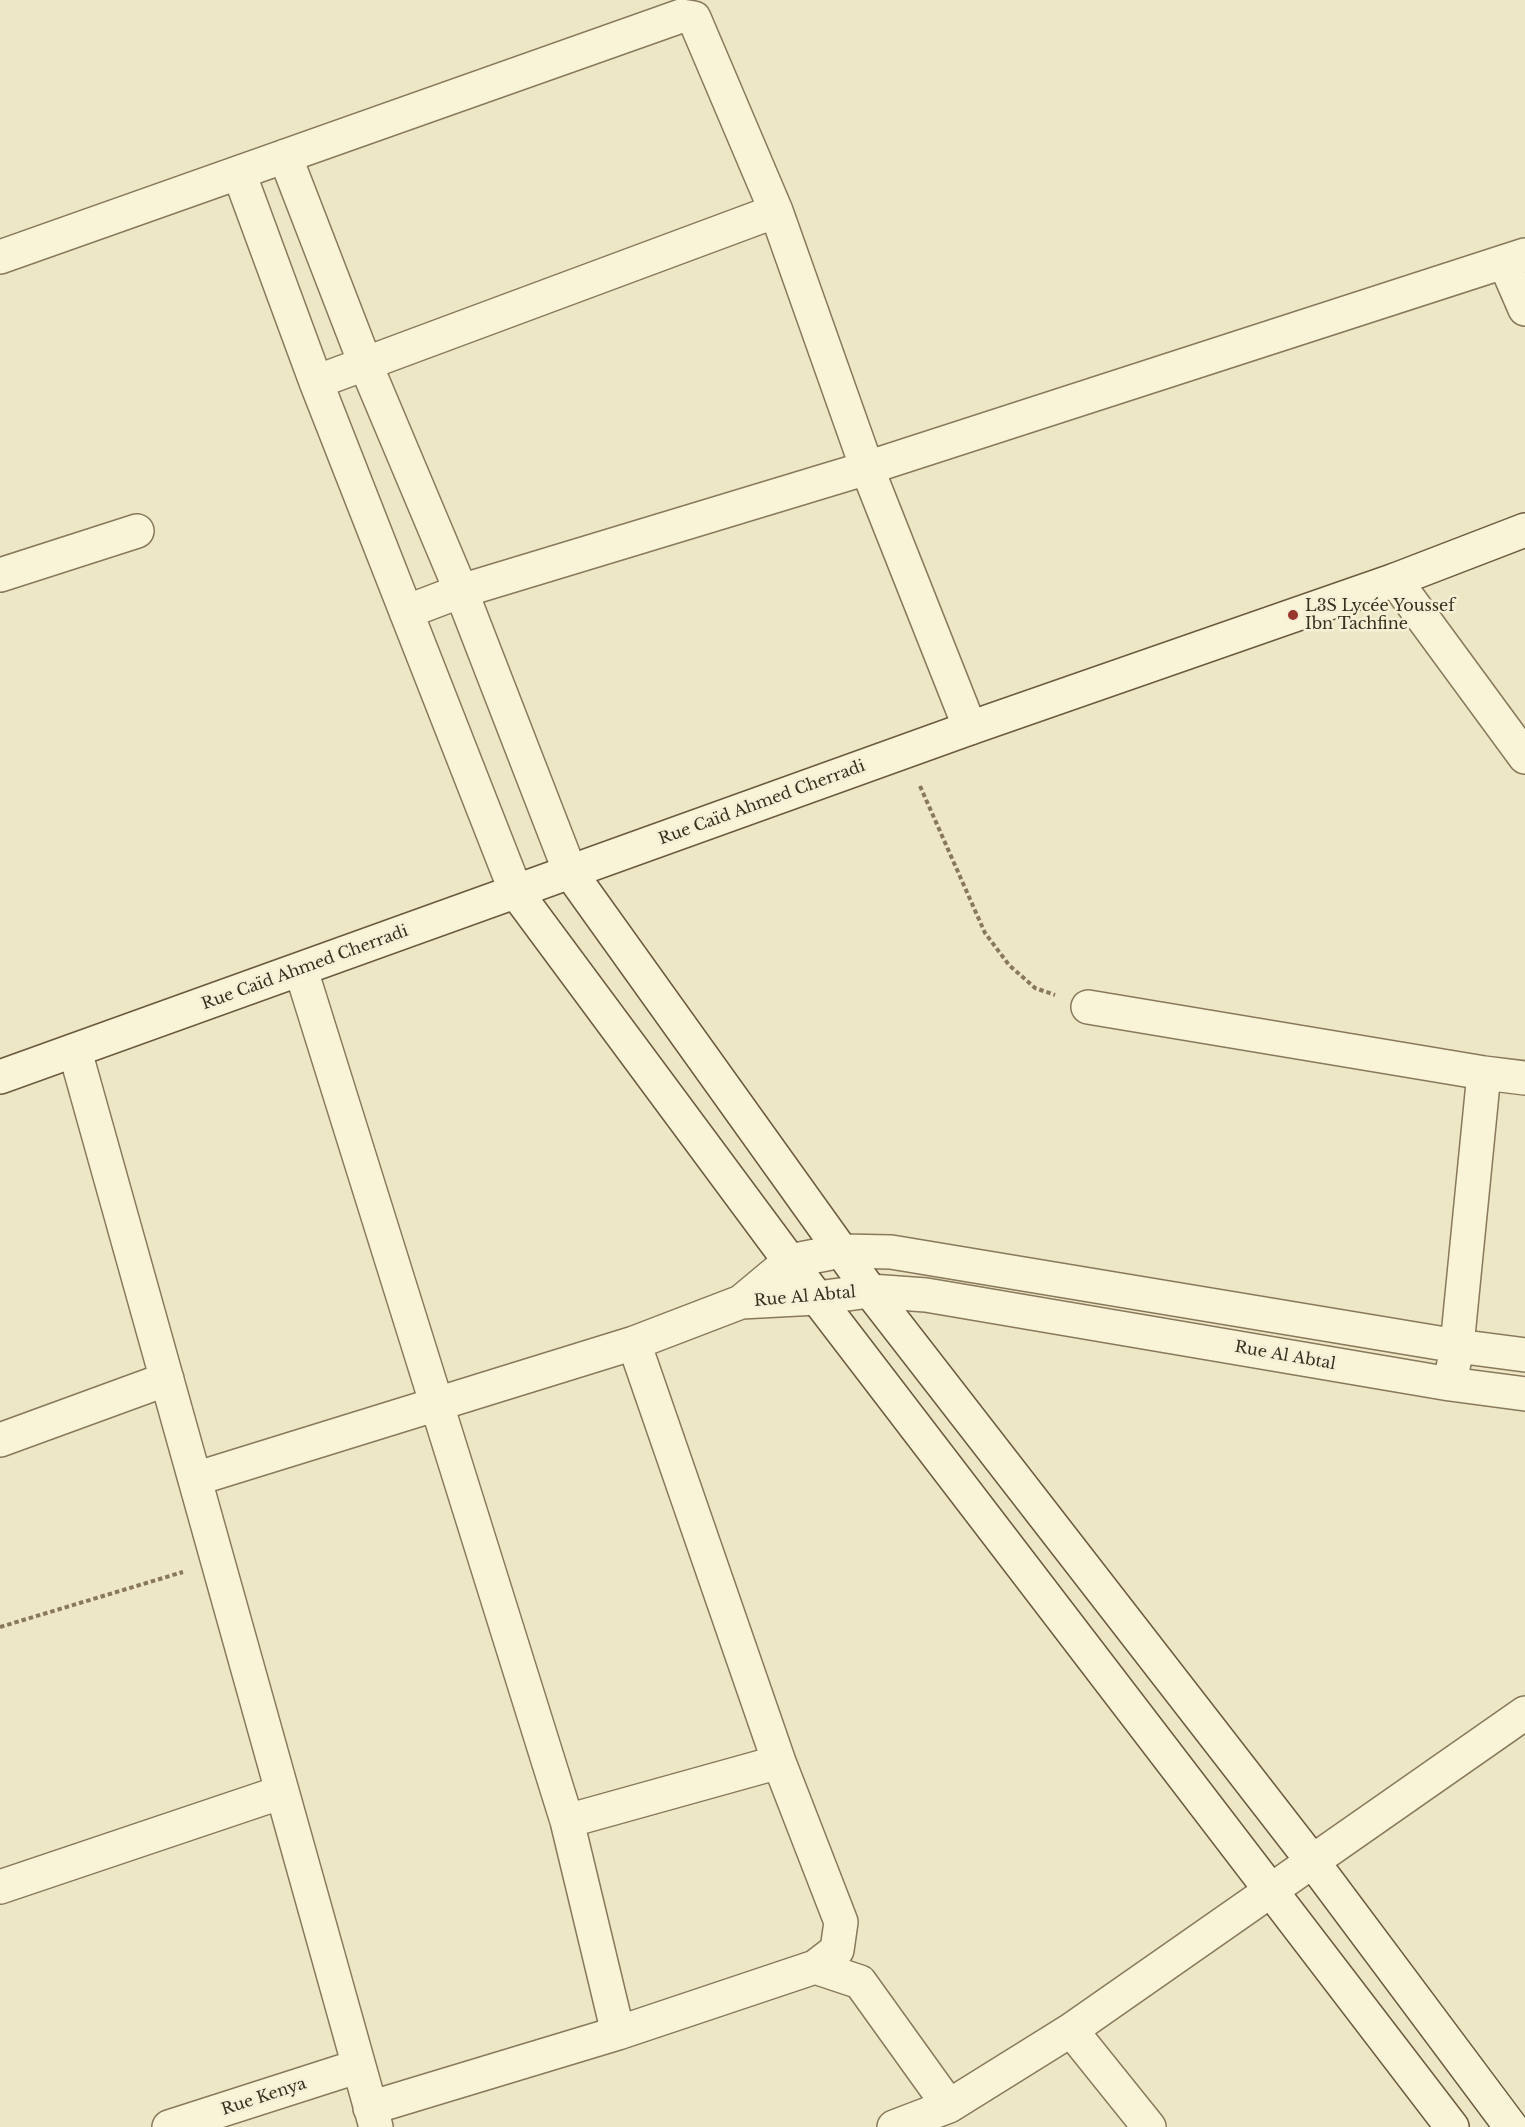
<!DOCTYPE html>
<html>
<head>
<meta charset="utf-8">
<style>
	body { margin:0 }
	canvas { display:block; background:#eee7c5 }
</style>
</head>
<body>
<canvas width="1525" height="2127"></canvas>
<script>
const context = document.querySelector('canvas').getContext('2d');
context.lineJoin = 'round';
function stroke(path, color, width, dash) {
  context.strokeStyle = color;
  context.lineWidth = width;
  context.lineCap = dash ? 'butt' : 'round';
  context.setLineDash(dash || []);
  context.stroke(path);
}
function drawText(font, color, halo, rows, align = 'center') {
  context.font = font + ' "Libre Baskerville",serif';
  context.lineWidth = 5;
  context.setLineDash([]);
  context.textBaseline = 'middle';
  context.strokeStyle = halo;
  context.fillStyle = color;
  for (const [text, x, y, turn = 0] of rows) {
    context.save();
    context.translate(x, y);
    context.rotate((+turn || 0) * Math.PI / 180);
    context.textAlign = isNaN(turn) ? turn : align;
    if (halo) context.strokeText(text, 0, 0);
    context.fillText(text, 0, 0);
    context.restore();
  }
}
const street = new Path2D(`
	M285 156 365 363 461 591 570 872
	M239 173 316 382 516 892
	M0 257 681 16 694 18 776 211 867 468 970 728
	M1505 263 1525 309
	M316 382 776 211
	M0 575 137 531
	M1395 580 1525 757
	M406 612 461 591 867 468 1525 255
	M301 970 567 1821 618 2033
	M1088 1007 1484 1073 1525 1078
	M75 1051 376 2127
	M741 1302 790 1261 841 1251 891 1252 1457 1346 1525 1355
	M1453 1368 1457 1346 1484 1073
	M0 1440 167 1379
	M195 1479 634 1343 741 1302 817 1298 870 1291 926 1295 1450 1384 1525 1394
	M567 1821 779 1762
	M0 1887 282 1792
	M815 1967 860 1982 949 2106
	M1071 2030 1149 2127
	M370 2108 618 2033 815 1967 837 1950 841 1922 779 1762 634 1343
	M169 2127 359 2066
	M894 2127 949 2106 1071 2030 1525 1713`);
const secondary = new Path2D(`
	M570 872 870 1291 1313 1862 1511 2127
	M516 892 817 1298 1452 2127
	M0 1077 970 728 1395 580 1525 530`);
stroke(street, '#89795b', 36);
stroke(secondary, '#6b5a3e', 36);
stroke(new Path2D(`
	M920 786 985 933 1009 965 1035 988 1055 995
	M0 1627 183 1572`), '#89795b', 4, [4.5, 3]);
stroke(street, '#f9f3d8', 33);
stroke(secondary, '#f9f3d8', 33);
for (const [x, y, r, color] of [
	[1293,615,6,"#98372b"]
]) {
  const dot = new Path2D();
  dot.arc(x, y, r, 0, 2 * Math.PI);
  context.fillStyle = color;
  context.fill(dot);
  stroke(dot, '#f5f0d5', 2);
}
drawText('16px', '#392f1f', '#f5f0d5', [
	["L3S Lycée Youssef",1305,606],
	["Ibn Tachfine",1305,624]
], 'left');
drawText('16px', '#392f1f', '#f5f0d5', [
	["Rue Caïd Ahmed Cherradi",762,803,-20],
	["Rue Caïd Ahmed Cherradi",305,968,-20],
	["Rue Al Abtal",805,1297,-5],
	["Rue Al Abtal",1285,1356,10],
	["Rue Kenya",264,2097,-18]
]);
</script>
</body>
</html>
